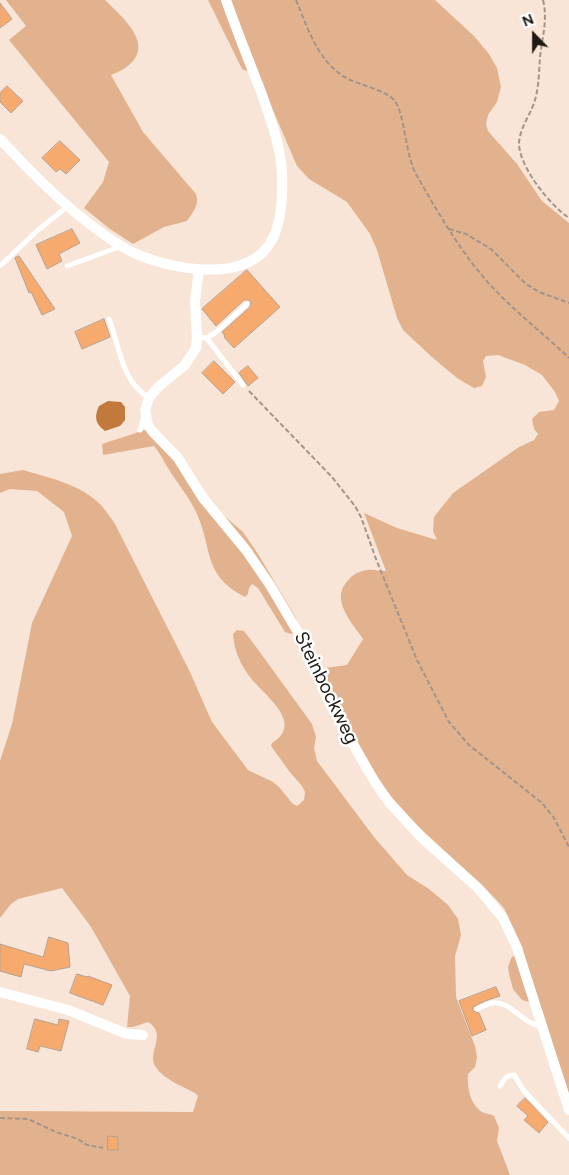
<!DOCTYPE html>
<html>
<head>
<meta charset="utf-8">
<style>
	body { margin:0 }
	#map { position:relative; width:569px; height:1175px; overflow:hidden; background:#f8e5d7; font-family:Figtree,sans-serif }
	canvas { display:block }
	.north { position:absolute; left:509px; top:10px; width:50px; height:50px; -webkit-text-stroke:4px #fff; paint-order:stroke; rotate:338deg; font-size:14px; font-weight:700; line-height:20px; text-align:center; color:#1f1813 }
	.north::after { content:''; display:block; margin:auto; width:18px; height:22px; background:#1f1813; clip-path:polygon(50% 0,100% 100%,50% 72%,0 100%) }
</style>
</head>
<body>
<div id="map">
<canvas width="569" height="1175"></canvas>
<div class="north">N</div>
</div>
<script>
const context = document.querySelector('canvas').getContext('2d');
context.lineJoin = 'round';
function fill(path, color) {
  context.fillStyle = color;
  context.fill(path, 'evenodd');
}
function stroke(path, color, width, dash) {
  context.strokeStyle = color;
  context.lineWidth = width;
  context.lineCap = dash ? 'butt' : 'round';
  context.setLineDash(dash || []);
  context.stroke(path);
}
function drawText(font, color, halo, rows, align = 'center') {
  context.font = font + ' Figtree,sans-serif';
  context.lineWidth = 5;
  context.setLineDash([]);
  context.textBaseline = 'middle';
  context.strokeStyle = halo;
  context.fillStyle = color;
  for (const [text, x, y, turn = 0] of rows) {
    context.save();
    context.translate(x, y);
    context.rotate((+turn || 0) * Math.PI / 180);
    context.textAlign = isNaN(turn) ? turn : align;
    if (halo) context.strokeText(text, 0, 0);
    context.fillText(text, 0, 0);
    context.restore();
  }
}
fill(new Path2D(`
	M6 0H105C122 17 158 46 125 68 121 71 115 73 111 75L143 132 196 194C200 205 192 213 187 221L164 227 133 244 110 229 84 208 103 182 109 162 9 40 26 26Z
	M208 0H435L474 36 489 54 497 68 501 87 497 102 488 115 486 124 488 131 517 164 542 201 569 223V1094L540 1005 522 1000 513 989 510 978 508 968 511 958 523 949 504 908 486 889 406 815 383 787 337 709 324 681 325 668 347 665 363 639C353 624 332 602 345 584 351 576 356 572 367 570 373 569 380 571 386 571L364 513 397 528 437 540 433 531 434 517 453 493 519 447 534 440 538 434 534 429 532 419 539 412 554 410 559 401 555 392 542 375 525 365 498 355 486 356 483 361 486 377 482 386 474 388 457 378 433 358 403 330 397 318 377 250 370 234 347 202 309 179 297 166 256 71H247L242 69Z
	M145 430 152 434 222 514 243 532 258 554 296 618 298 626 295 633 291 634 285 632 258 588 252 584 249 588 248 594 245 597C203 575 213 551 197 514 190 498 177 483 168 468 163 460 160 453 154 446L103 455 102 444Z
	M23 470C50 478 80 484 101 505 106 511 111 518 115 524L190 672 212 722 248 770 273 782 280 788 292 803 297 806 304 800 305 792 302 786 289 771 271 746 272 743C307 722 260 693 247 673 239 661 234 649 233 634L237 630 244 631 251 640 312 724 316 737 314 748 317 761 374 837 407 875 429 889 448 905 458 919 461 935 455 956 456 997 475 1046 477 1057 475 1067 468 1074C467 1087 470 1104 482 1112 486 1114 491 1114 494 1116L499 1128 497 1141 510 1175H0V1111L193 1112 198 1096 195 1093C182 1086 164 1080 155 1066 147 1052 168 1034 148 1022L133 1027H127L130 996 91 927 62 888 18 899 11 904 0 918V761L12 724 32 623 72 536 64 512 37 491 10 489 0 493V474Z`), '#e2b28e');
fill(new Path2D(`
	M108 401 121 402 125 407V420L120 426 105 431C95 424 94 416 99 406Z`), '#c17a3c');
const building = new Path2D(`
	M0 3 12 19 0 28Z
	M7 86 23 101 11 113 0 102V93Z
	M60 141 80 160 66 174 60 169 56 172 42 158Z
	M72 229 80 243 59 254 62 261 47 269 36 245Z
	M19 256 40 287 55 309 42 315 31 292 29 293 15 258Z
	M247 270 280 307 234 348 224 337 225 336 222 332 250 307 251 301 248 300H244L216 326 202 309Z
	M104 319 110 337 82 349 75 332Z
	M214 361 235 382 223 394 202 373Z
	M248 366 258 378 248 386 239 373Z
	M49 937 68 943 70 967 51 971 24 964 21 977 0 971V944L43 957Z
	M77 974 87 977 88 976 112 985 103 1005 70 993Z
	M496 987 500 996 485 1001 473 1007V1011L479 1013 486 1030 472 1036 459 1001Z
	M35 1019 58 1025 59 1019 69 1021 61 1051 40 1046 38 1052 27 1049Z
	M525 1098 548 1122 539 1133 524 1120 528 1116 517 1106Z
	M108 1136 118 1137V1150H108Z`);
fill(building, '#f6aa6e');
stroke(building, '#b4a295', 1);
stroke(new Path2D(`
	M296 0C308 29 319 65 350 80 362 85 386 91 394 100 405 112 405 156 417 176 440 216 464 258 496 291 519 315 545 335 569 358
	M543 0C548 20 542 38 540 57 539 71 539 86 535 100 531 114 520 127 519 143 519 167 550 205 569 218
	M449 229 466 234 491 249 526 284 539 292 569 303
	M249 391 332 477 355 506 361 517 376 559 417 660 449 722 469 745 542 803 554 818 569 847
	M0 1118 28 1119 56 1132 78 1139 87 1145 103 1148`), '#a2948a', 2, [5, 2.5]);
stroke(new Path2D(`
	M1 265 37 231 68 206
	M67 266 122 246
	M109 319C120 347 121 381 149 398
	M197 337 206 338 209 341 243 385
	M206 338 215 333 247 304
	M140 430 144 416
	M477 1009C482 1007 487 1004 492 1003 511 1000 524 1026 542 1026
	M500 1086C504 1080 507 1074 514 1075L524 1091 569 1138`), '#fff', 5);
stroke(new Path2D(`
	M0 139C36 178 76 218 121 246 155 267 233 284 264 251 282 233 283 196 282 172 280 144 270 117 261 92 249 61 237 31 226 0
	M199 269 195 301 197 337 196 348 185 365 157 388 149 398 145 410 148 425 152 431 178 458 203 498 246 550 270 585 302 639 329 702 373 779 388 801 422 838 478 888 503 918 517 948 569 1110
	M0 992 68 1010 127 1034 143 1035`), '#fff', 10);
drawText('19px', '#1f1813', '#fff', [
	["Steinbockweg",326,688,64]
]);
</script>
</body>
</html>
